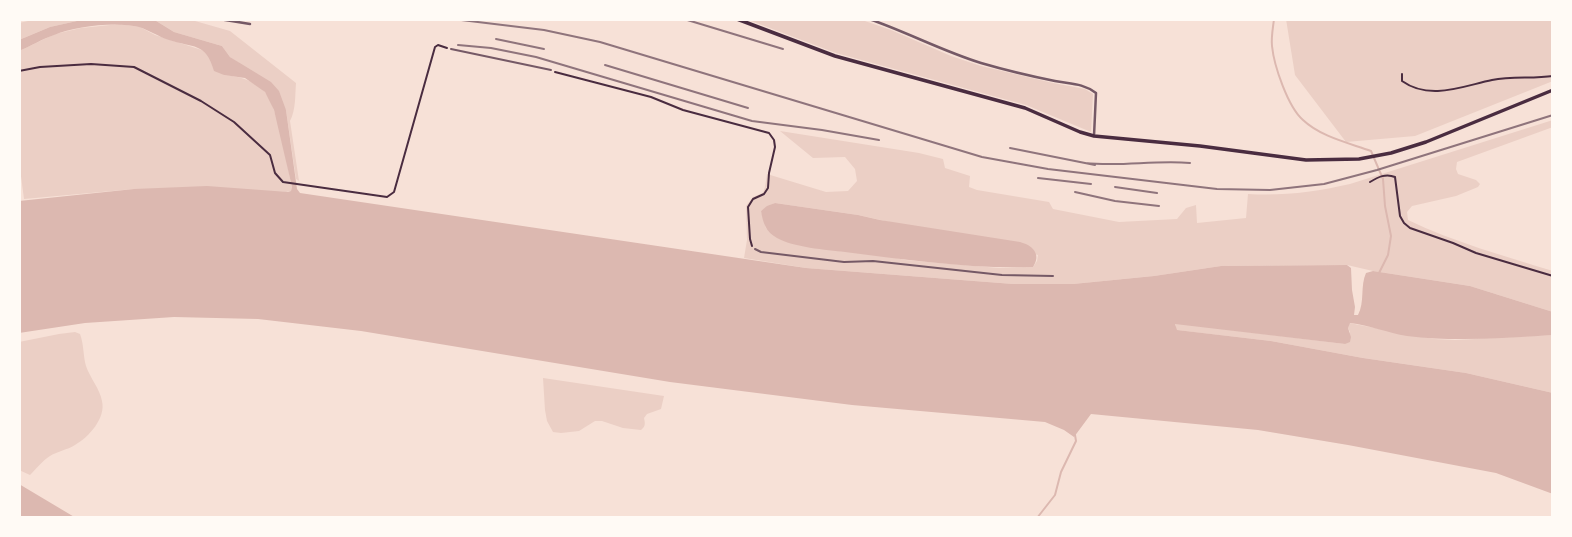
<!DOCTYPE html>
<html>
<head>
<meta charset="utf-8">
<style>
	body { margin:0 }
	#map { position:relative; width:1572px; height:537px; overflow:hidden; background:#f7e1d7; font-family:"Titillium Web",sans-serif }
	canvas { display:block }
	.frame { position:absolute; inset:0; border:21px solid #fffaf5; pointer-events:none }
</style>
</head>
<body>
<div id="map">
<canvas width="1572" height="537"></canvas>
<div class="frame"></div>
</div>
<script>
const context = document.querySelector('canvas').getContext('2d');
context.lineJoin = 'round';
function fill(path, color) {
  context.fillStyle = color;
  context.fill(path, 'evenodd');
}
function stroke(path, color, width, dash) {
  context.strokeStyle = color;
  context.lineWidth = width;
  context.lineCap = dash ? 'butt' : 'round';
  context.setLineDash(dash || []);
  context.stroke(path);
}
fill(new Path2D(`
	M37 19H86L50 27 19 40V23Z
	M153 19H188L230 31 296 83C295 95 296 110 290 121L299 181 296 179 286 110 239 63 230 57 222 46 174 32Z
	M746 19H859L891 30 951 56 981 66 1053 83 1085 89 1093 94 1091 132 1026 105 836 53Z
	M1286 19H1553V81L1415 136 1346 142 1295 75Z
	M120 24 140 27 155 35 205 51 224 75C238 76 253 80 264 91 278 105 287 166 292 187L291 191 286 192 134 189 24 199 19 161V51L55 34 81 28Z
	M1553 120V127L1457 162 1456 169 1458 174 1476 180 1480 184 1478 187 1456 196 1412 206 1407 212 1408 220C1454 242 1504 256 1553 271V312L1470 286 1373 271 1347 265 1221 266 1154 276 1073 284H1013L806 268 744 258 747 240 746 206 753 197 763 193 765 187 767 174 826 192 848 191 857 181 855 169 845 157 813 158 780 131 919 153 943 159 945 168 970 176 969 187 977 190 1049 202 1053 209 1119 222 1177 219 1186 208 1196 205 1197 223 1246 218 1248 194C1284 196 1315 192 1350 184ZM775 203 858 215 1038 255 1037 261 1033 267 999 268 905 260 766 228 761 211Z
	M1175 323 1345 344 1350 332 1348 328 1349 323 1434 339 1455 340 1553 335 1551 362 1553 368V393L1466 373 1363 358 1271 341 1176 330Z
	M75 332 80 334C84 345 83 355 86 366 90 378 100 389 102 401 106 418 89 437 75 445 67 450 58 451 50 456 42 461 36 469 30 475L19 470V342L59 334Z
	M543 378 664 396 661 409 647 414 644 418C645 423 646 426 641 430L623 428 602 421H595L579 431 561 433 553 432 547 421 545 410Z`), '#ebcfc5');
fill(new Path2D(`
	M86 19H153L174 32 222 46 230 57 271 82 279 91 286 110 297 189 300 193 806 268 1013 284H1073L1154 276 1221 266 1347 265 1351 268 1352 290 1355 307 1354 315H1358C1365 302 1360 286 1366 273L1373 271 1470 286 1553 312V335C1504 338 1456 342 1407 336 1388 333 1369 325 1350 323L1348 328 1351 337 1350 342 1345 344 1175 324 1177 330 1271 341 1363 358 1466 373 1553 393V494L1496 473 1348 445 1258 430 1091 414 1074 437 1064 430 1045 422 852 405 670 382 361 331 258 319 174 317 85 323 19 333V201L134 189 207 186 288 192 291 191 292 187 274 110 265 92 245 78 224 75 214 71C206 42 193 48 169 40 159 37 149 30 139 27 117 21 75 26 54 35 42 39 31 46 19 51V40L50 27Z
	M775 203 858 215 880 220 1020 242C1032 245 1042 254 1033 267 971 269 908 260 845 252 827 250 792 247 777 238 766 232 763 223 761 211L767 206Z
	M19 484 76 518H19Z`), '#dcb8b0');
stroke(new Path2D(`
	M1274 19C1273 28 1271 37 1272 46 1274 66 1288 107 1303 120 1321 137 1349 143 1371 151L1383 179 1385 206 1391 236 1388 255 1379 273
	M1037 518 1055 495 1061 472 1076 441 1075 435`), '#dcb8b0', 2);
stroke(new Path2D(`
	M19 71 40 67 91 64 134 67 201 101 234 122 270 155 275 173 283 182 387 197 394 192 435 47 438 45 447 48
	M555 72 651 97 683 110 769 133 774 140 775 147 769 173 768 188 764 194 753 199 748 207 750 239 752 246
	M1402 74V81C1430 101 1463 86 1492 80 1512 76 1533 79 1553 76
	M1370 182C1378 177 1386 173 1395 177L1400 216 1404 223 1410 228 1453 243 1476 253 1553 276`), '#4a2c40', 2);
stroke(new Path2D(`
	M451 49 551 70
	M755 249 761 252 844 262 873 261 1002 275 1053 276`), '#755966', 2);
stroke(new Path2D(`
	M219 19 250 24
	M869 19C907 32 942 51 981 63 1005 70 1030 76 1055 81 1070 84 1083 83 1096 93L1094 136`), '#755966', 2.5);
stroke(new Path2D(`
	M737 19 835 56 1025 108 1080 132 1094 136 1200 146 1306 160 1359 159 1391 153 1426 142 1553 90`), '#4a2c40', 3.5);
stroke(new Path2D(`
	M453 19 544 30 600 42 982 157 1048 169 1217 189 1270 190 1324 184 1377 170 1553 115
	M633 19H634
	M684 19 783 49
	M496 39 544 49
	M458 45 491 48 536 57 752 121 822 130 879 140
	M605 65 748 108
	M1010 148 1095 165
	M1085 163C1120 167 1154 160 1190 163
	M1038 178 1091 184
	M1115 187 1157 193
	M1075 192 1115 201 1159 206`), '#8f747c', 2);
</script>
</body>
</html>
